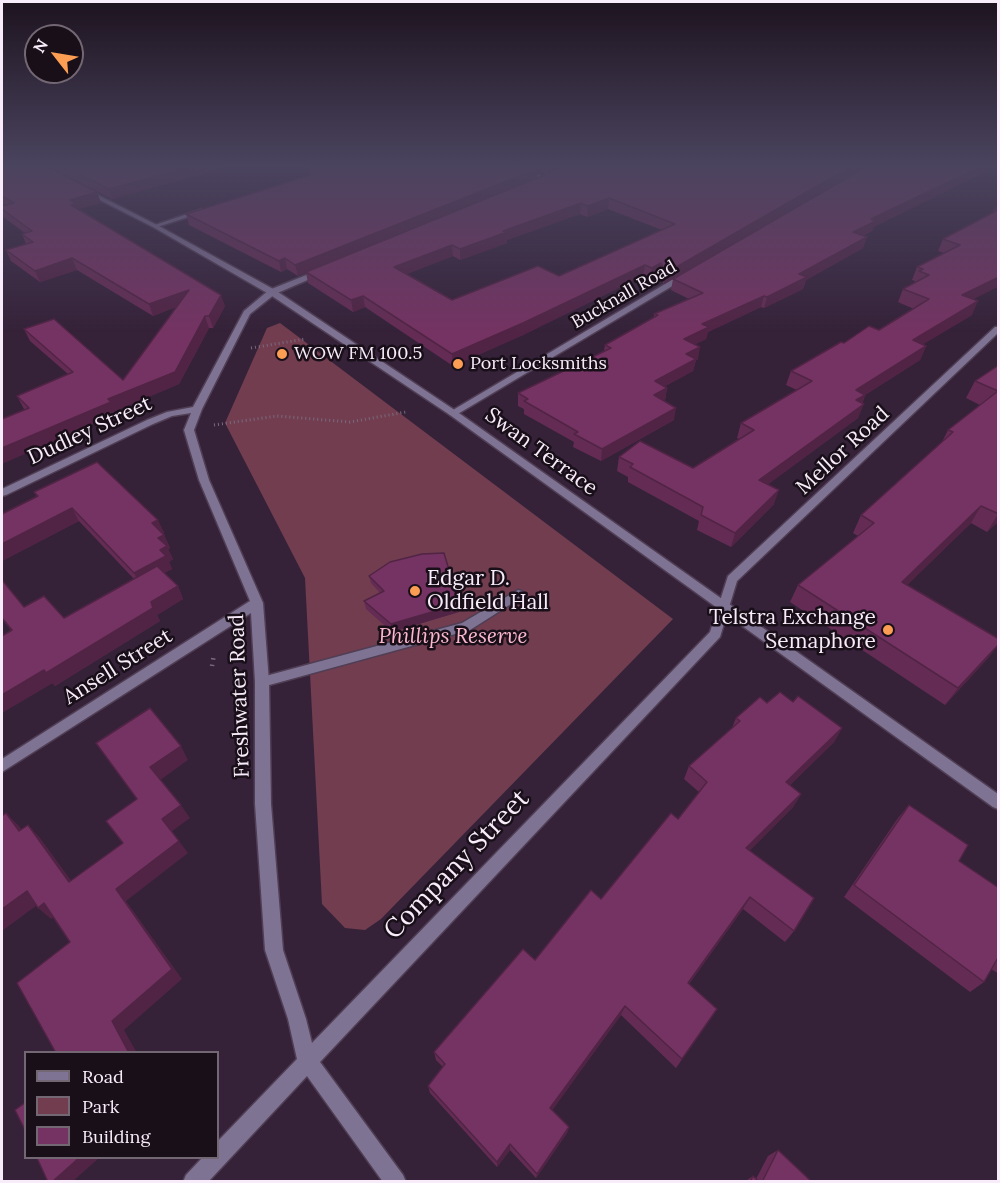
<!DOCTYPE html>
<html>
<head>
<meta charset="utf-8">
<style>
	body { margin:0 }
	#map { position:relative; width:1000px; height:1183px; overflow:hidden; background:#352239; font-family:Lora,serif }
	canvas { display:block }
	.frame { position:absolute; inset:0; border:3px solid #f8ebfa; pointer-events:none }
	.legend { position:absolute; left:24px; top:1051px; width:195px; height:108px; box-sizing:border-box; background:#180f19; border:2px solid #726773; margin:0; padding:8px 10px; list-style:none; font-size:18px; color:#f8ebfa }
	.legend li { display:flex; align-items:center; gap:12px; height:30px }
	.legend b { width:30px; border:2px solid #726773 }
	.north { position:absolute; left:24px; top:24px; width:60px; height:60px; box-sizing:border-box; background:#180f19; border:2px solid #726773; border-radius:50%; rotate:301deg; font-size:16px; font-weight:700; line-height:24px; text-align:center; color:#f8ebfa }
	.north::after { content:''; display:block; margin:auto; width:21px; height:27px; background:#fc9d54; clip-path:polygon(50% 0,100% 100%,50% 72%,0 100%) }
</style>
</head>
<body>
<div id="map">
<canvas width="1000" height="1183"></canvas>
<div class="frame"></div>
<ul class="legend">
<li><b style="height:8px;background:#7f7393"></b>Road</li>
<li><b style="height:16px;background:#723d4f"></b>Park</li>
<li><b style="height:16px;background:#743362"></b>Building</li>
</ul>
<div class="north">N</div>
</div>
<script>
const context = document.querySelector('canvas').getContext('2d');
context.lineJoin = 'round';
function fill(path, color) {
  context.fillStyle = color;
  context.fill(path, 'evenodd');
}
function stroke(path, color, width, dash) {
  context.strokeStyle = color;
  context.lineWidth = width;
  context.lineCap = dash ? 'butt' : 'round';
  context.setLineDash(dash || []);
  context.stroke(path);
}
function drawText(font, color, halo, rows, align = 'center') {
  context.font = font + ' Lora,serif';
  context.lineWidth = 5;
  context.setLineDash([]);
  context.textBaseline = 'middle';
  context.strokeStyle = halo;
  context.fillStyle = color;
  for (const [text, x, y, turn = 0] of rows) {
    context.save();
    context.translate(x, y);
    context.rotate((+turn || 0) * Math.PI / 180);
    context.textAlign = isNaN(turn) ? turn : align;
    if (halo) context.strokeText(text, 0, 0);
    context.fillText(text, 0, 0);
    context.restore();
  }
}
fill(new Path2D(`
	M280 323 673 619 381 919 365 930 345 928 322 904 305 578 225 423 267 328Z`), '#723d4f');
const service = new Path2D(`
	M518 590 522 591 524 594 522 597 470 630 262 687 257 686 255 682 257 678 262 677 462 623Z`);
const minor = new Path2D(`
	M508 167H516L551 179 546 180Z
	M202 209 205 211 204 212 157 227 152 226Z
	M319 270 326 272 275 294 250 314 202 409 194 430 209 480 263 603 269 682 271 804 283 950 306 1019 312 1043 710 632 728 576 995 327H998V333L737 581 720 637 320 1062 403 1175 406 1182H383L307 1076 208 1182H183L186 1175 202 1158H218V1141L297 1059 288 1019 265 950 255 804V682L251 613 2 772V759L250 601 199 480 184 430 191 413 172 416 153 424 6 495 2 496V489L147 420 167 412 193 407 244 311 269 290Z
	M682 274 689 276 456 415H450L448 413Z`);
const tertiary = new Path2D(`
	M84 190H88L157 225 275 290 456 411 998 794V809L993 807 450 415 269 294 153 227 84 192Z`);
stroke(service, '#503e54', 3);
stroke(minor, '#503e54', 3);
stroke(tertiary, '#503e54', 3);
stroke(new Path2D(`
	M251 348 305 339
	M214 425 277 416 350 422 406 412`), '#79697d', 3, [1, 3]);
stroke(new Path2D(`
	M212 666 214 654`), '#79697d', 4.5, [1.5, 5]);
fill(service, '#7f7393');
fill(minor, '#7f7393');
fill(tertiary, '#7f7393');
fill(new Path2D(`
	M2 167 97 192 101 203 79 209 225 306 213 328H209L179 384 115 411 116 414 24 409 17 396 68 374 30 341 24 329 123 380 176 307 153 316 77 270 40 282 11 261 6 250 26 244 22 234 25 233 3 217 2 213V206L5 205 2 203Z
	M49 167H226L112 199Z
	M307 167H864L664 284 659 275 650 280 643 276 523 335 453 366 365 307 353 312 308 283 306 273 298 276 287 269 281 272 189 225 186 214 310 175ZM537 171 546 174 537 178ZM608 209 662 230 559 276 452 300 406 274 453 256 460 260 507 243V240L580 214 587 217Z
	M999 206V286L973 299 972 315 923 344 926 346 920 360 865 395 858 418 768 484 774 504 731 547 697 530 699 521 628 482V477L617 471 619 457 693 468 739 439 737 438 741 423 797 390 786 385 791 371 844 343 879 330 914 309 898 302 903 289 914 283 915 281 912 280 917 267 944 253 938 251 943 239 992 213 994 209Z
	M874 227 872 231 863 236 867 237 863 248 806 280 803 289 764 308 761 307 708 332 706 339 695 344 698 359 696 360 693 371 665 386 667 388 665 400H664L674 420 601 461 573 447 574 442 524 414V409L518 406V393L604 351 605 345 654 318V314L689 299 671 290 673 279Z
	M999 365V521L987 532 971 523 907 585 999 639V644L988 658 945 705 790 602 798 585 858 536 853 533 861 515 942 442 948 430 980 405 966 398 975 381Z
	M34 492 164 532 163 533 164 535 170 548 168 549 173 559 169 562 172 569 164 573 178 586 183 599 157 615 160 621 55 686 2 619V580L24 607 64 618 134 579 79 521 2 561V514L37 497Z
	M369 576 459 612 392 632 366 609 364 601 380 593 371 583Z
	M793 702 842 728 834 742 790 785 801 794 793 807 749 851 794 931 785 942 743 909 689 984 717 1009 676 1068 621 1015 552 1110 569 1127 567 1133 536 1178 510 1150 497 1167 430 1093 428 1086 443 1067 436 1060 434 1052 601 899 678 819 699 792 684 779 689 766 732 728 736 718 767 703Z
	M909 805 959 861 999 888V974L991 969 984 982 970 992 844 897 898 818Z
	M778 1150 812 1182H744L753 1176 756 1179 768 1156Z`), '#642c54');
fill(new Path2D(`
	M189 167H226L112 199 109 189Z
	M548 167H567L548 175Z
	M850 167H864L664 284 666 273Z
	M980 167H996L874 227 872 231 849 243 853 232 871 219Z
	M537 169V179L298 276 295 265Z
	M97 192 101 203 78 209 76 215 70 200Z
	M609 198 608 209 587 217 588 206Z
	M581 203 580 214 507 240V243L460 260V249L503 231Z
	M867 237 863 248 806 280 803 289 764 308 767 297 799 274Z
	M452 245 453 256 395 279 394 267Z
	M72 258 77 270 40 282 35 271Z
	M285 258 287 269 281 272 279 261Z
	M661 263 659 275 650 280 652 268Z
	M645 265 643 276 523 335 453 366 452 354Z
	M999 277V286L956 308 962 295Z
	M189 290 192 301 153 316 149 304Z
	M221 295 225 306 213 328 209 316Z
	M363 296 365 307 353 312 351 300Z
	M764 296 761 307 708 332 706 339 682 351 684 339 702 324Z
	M978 301 972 315 907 354 913 340Z
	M205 316 209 328 179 384 115 411 116 414 2 464V448L108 399Z
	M926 346 920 360 865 395 861 406 864 404 858 418 754 495 759 480 856 390Z
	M700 347 698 359 696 360 693 371 653 393 655 381 686 354Z
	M667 388 665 400 652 407 654 395Z
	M676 408 674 420 601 461 602 449Z
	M779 490 774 504 731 547 735 533Z
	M981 506 971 523 893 599 902 582Z
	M72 508 79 521 2 561V544Z
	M998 514 999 521 987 532Z
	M158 520 164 532 158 536 152 523Z
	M164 535 170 548 168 549 173 559 169 562 172 569 141 586 134 573 160 550 158 538Z
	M178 586 183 599 157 615 160 621 55 686 46 673 151 602Z
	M459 604V612L392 632 391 624Z
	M999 644 988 658 945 705 958 688Z
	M44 670 53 683 2 713V695Z
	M842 728 834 742 779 796 786 782Z
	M181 746 188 760 159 781 150 767Z
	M801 794 793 807 739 861 746 848Z
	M181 805 190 818 171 832 162 819Z
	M6 813 19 826 31 844 19 831Z
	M28 825 40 838 81 894 69 882Z
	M179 841 188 853 126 901 182 979 124 1030 137 1053H129L112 1021 116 889Z
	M27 891 40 903 2 931V909Z
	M750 897 743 909 682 993 688 983Z
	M44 903 57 914 51 919 38 908Z
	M625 1006 621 1015 549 1115 550 1108Z
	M569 1127 567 1133 536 1178 537 1174Z
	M510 1144V1150L497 1167V1162Z
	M79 1158H99L72 1182H52Z`), '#512445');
const building = new Path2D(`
	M2 167H47L97 192 70 200 76 203 71 205 221 295 209 316H205L175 372 108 399 111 402 2 448V419L29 408 17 396 73 372 24 329 54 319 123 380 189 290 149 304 72 258 35 271 6 250 33 242 22 234 32 231 2 209V206L14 203 2 196Z
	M64 167H189L109 189Z
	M315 167H529L537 169 295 265 285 258 279 261 186 214 311 175 309 169Z
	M564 167H850L666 273 661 263 652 268 645 265 523 323 452 354 363 296 351 300 306 272ZM609 198 675 224 559 276 538 266 452 300 394 267 452 245 460 249 507 232 503 231 581 203 588 206Z
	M866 167H980L871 219 876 221 853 232 867 237 799 274 807 277 767 297 764 296 702 324 709 327 684 339 700 347 686 354 696 359 655 381 667 388 654 395 676 408 602 449 574 434 578 432 524 401 528 399 518 393 611 348 605 345 658 315 654 314 703 293 673 279Z
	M999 206V277L962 295 978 301 913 340 926 346 856 390 865 395 856 400 864 404 759 480 779 490 735 533 701 515 703 507 630 467 633 464 619 457 640 441 693 468 754 430 741 423 812 381 791 371 841 342 844 343 869 326 879 330 929 299 903 289 929 275 919 271 923 269 917 267 960 245 943 239 998 210 994 209Z
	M999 365V514L981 506 902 582 999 639V644L958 688 798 585 874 523 861 515 953 432 948 430 998 391 975 381Z
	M97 462 158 520 152 523 164 535 158 538 167 546 160 550 166 556 134 573 72 508 2 544V514L38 496 34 492Z
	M444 553 459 604 391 624 364 601 384 591 369 576 390 562 422 554Z
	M157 566 178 586 151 602 153 608 46 673 44 670 2 695V636L12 630 2 618V580L24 607 44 596 64 618Z
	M780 692 793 702 798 696 842 728 786 782 801 794 746 848 814 898 794 931 750 897 688 983 717 1009 682 1059 625 1006 550 1108 569 1127 537 1174 510 1144 497 1162 428 1086 445 1064 434 1052 523 949 535 960 591 890 601 899 671 813 678 819 707 782 689 766 740 721 736 718 760 697 767 703Z
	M150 708 181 746 150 767 181 805 162 819 179 841 116 889 172 969 112 1021 129 1053H56L17 983 70 942 44 903 38 908 27 891 2 909V816L6 813 19 831 28 825 69 882 123 843 106 821 137 799 96 743Z
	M909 805 968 845 959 861 999 888V956L984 982 854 885Z
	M26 1102V1132L15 1110Z
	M778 1150 812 1182H762Z
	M37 1158H79L52 1182H48Z
	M753 1176 759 1182H750Z`);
fill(building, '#743362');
stroke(building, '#512445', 1.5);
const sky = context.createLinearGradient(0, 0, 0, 332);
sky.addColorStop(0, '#1d131f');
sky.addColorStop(0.5, '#4b445f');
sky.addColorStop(1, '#4b445f00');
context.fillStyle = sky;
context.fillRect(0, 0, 1000, 332);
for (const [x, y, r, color] of [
	[282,354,6,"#fc9d54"],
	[458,364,6,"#fc9d54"],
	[415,591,6,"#fc9d54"],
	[888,630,6,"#fc9d54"]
]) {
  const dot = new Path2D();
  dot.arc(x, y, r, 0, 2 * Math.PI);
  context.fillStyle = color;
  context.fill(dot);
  stroke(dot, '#180f19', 2);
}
drawText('18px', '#f8ebfa', '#180f19', [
	["Bucknall Road",624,295,-30]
]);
drawText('18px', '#f8ebfa', '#180f19', [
	["WOW FM 100.5",294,354],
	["Port Locksmiths",470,364]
], 'left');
drawText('21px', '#f8ebfa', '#180f19', [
	["Dudley Street",90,431,-25],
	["Mellor Road",843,451,-43],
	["Swan Terrace",541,452,36],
	["Ansell Street",118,667,-32],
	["Freshwater Road",240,696,-92]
]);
drawText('21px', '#f8ebfa', '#180f19', [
	["Edgar D.",427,579],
	["Oldfield Hall",427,603],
	["Telstra Exchange",876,618,"right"],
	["Semaphore",876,642,"right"]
], 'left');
drawText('italic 21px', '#fbb7cc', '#180f19', [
	["Phillips Reserve",453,637]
]);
drawText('26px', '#f8ebfa', '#180f19', [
	["Company Street",457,865,-46]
]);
</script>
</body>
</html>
